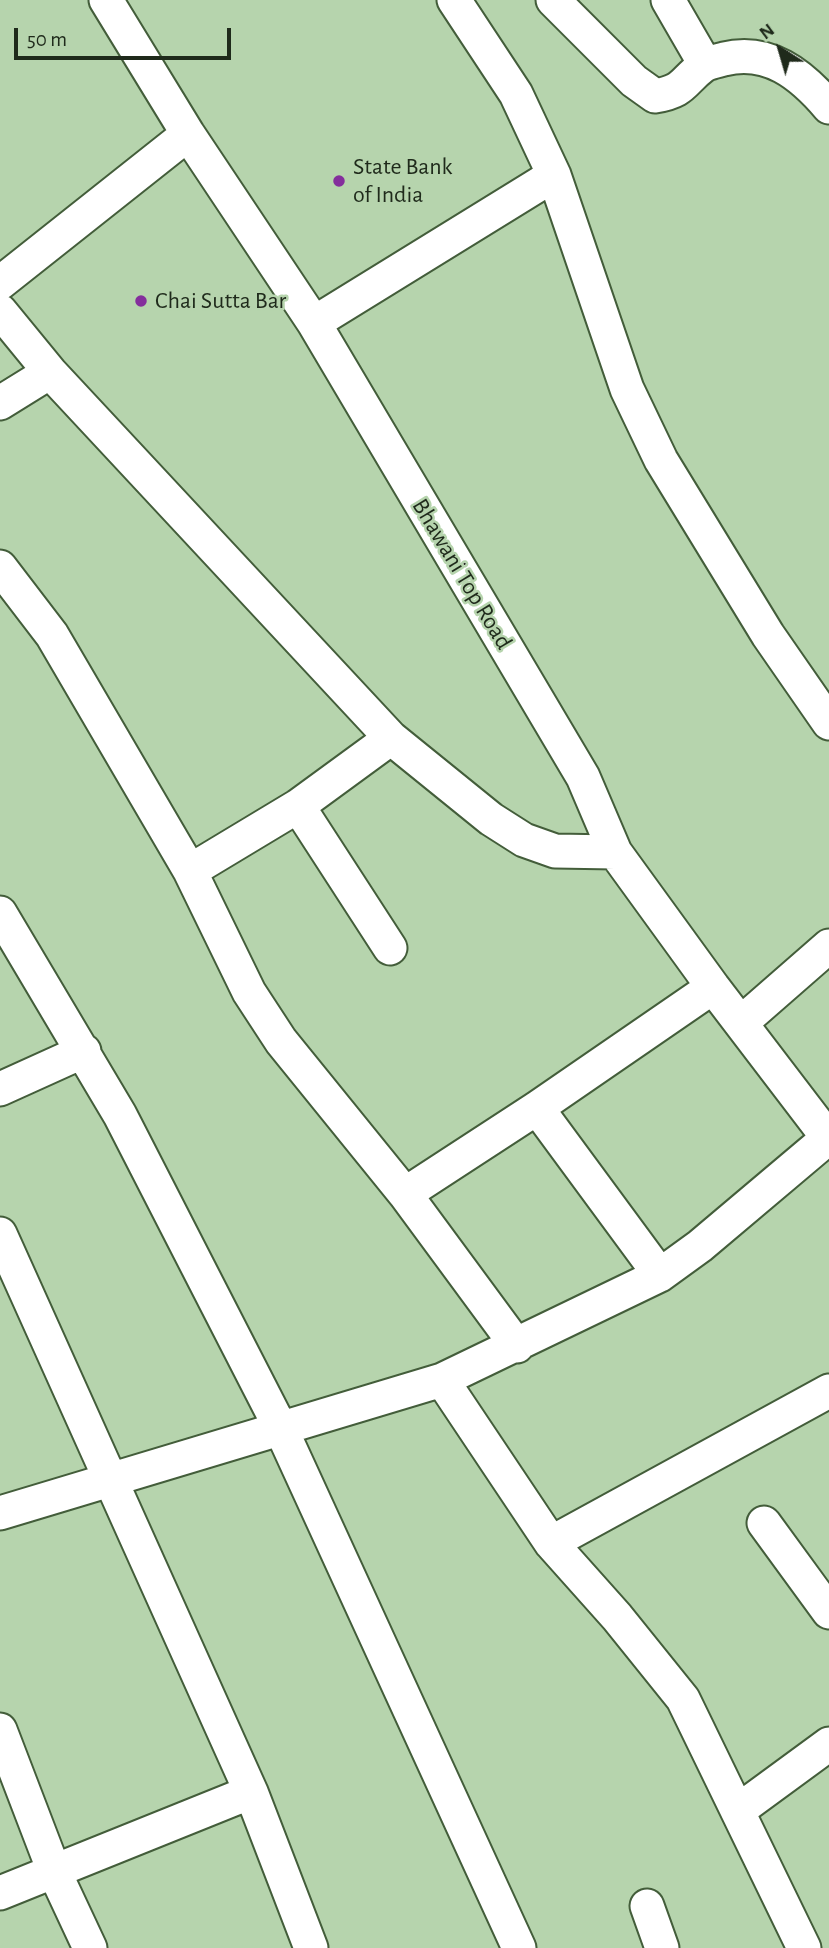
<!DOCTYPE html>
<html>
<head>
<meta charset="utf-8">
<style>
	body { margin:0 }
	#map { position:relative; width:829px; height:1948px; overflow:hidden; background:#b6d4ad; font-family:"Alegreya Sans",sans-serif }
	canvas { display:block }
	.north { position:absolute; left:745px; top:14px; width:70px; height:70px; -webkit-text-stroke:5px #b6d4ad; paint-order:stroke; rotate:323deg; font-size:19px; font-weight:700; line-height:28px; text-align:center; color:#1f2a1b }
	.north::after { content:''; display:block; margin:auto; width:24px; height:32px; background:#1f2a1b; clip-path:polygon(50% 0,100% 100%,50% 72%,0 100%) }
	.scale { position:absolute; left:14px; top:28px; width:217px; height:32px; box-sizing:border-box; border:4px solid #1f2a1b; border-top:0; padding-left:9px; font-size:21px; line-height:24px; white-space:nowrap; color:#1f2a1b; -webkit-text-stroke:5px #b6d4ad; paint-order:stroke }
</style>
</head>
<body>
<div id="map">
<canvas width="829" height="1948"></canvas>
<div class="north">N</div>
<div class="scale">50 m</div>
</div>
<script>
const context = document.querySelector('canvas').getContext('2d');
context.lineJoin = 'round';
function stroke(path, color, width, dash) {
  context.strokeStyle = color;
  context.lineWidth = width;
  context.lineCap = dash ? 'butt' : 'round';
  context.setLineDash(dash || []);
  context.stroke(path);
}
function drawText(font, color, halo, rows, align = 'center') {
  context.font = font + ' "Alegreya Sans",sans-serif';
  context.lineWidth = 5;
  context.setLineDash([]);
  context.textBaseline = 'middle';
  context.strokeStyle = halo;
  context.fillStyle = color;
  for (const [text, x, y, turn = 0] of rows) {
    context.save();
    context.translate(x, y);
    context.rotate((+turn || 0) * Math.PI / 180);
    context.textAlign = isNaN(turn) ? turn : align;
    if (halo) context.strokeText(text, 0, 0);
    context.fillText(text, 0, 0);
    context.restore();
  }
}
const minor = new Path2D(`
	M106 0 188 134 314 323 583 777 615 852 713 987 829 1139
	M454 0 516 94 554 175 627 389 661 460 768 635 829 723
	M553 0 634 81 655 96C685 91 682 82 703 66 709 62 717 61 724 59 768 48 801 74 829 107
	M668 0 705 64
	M0 283 188 134
	M0 311 50 372
	M314 323 554 175
	M0 403 50 372 391 738 491 819 524 840 555 851 615 852
	M0 567 52 635 190 871 249 992 281 1041 405 1194 517 1346
	M298 806 390 948
	M190 871 298 806 391 738
	M0 913 120 1115 281 1429 519 1948
	M742 1022 829 946
	M0 1089 84 1051
	M537 1108 660 1275
	M405 1194 537 1108 713 987
	M0 1234 251 1792 311 1948
	M442 1380 551 1543 617 1617 683 1699 804 1948
	M0 1513 442 1380 660 1275 700 1246 828 1138
	M764 1523 829 1612
	M551 1543 829 1391
	M0 1730 54 1871 90 1948
	M739 1810 829 1744
	M0 1893 251 1792
	M647 1906 662 1948`);
stroke(minor, '#435d3a', 37);
stroke(minor, '#fff', 33);
for (const [x, y, r, color] of [
	[339,181,7,"#842e9c"],
	[141,301,7,"#842e9c"]
]) {
  const dot = new Path2D();
  dot.arc(x, y, r, 0, 2 * Math.PI);
  context.fillStyle = color;
  context.fill(dot);
  stroke(dot, '#b6d4ad', 2.5);
}
drawText('24px', '#1f2a1b', '#b6d4ad', [
	["State Bank",353,167],
	["of India",353,195],
	["Chai Sutta Bar",155,301]
], 'left');
drawText('24px', '#1f2a1b', '#b6d4ad', [
	["Bhawani Top Road",462,574,59]
]);
</script>
</body>
</html>
